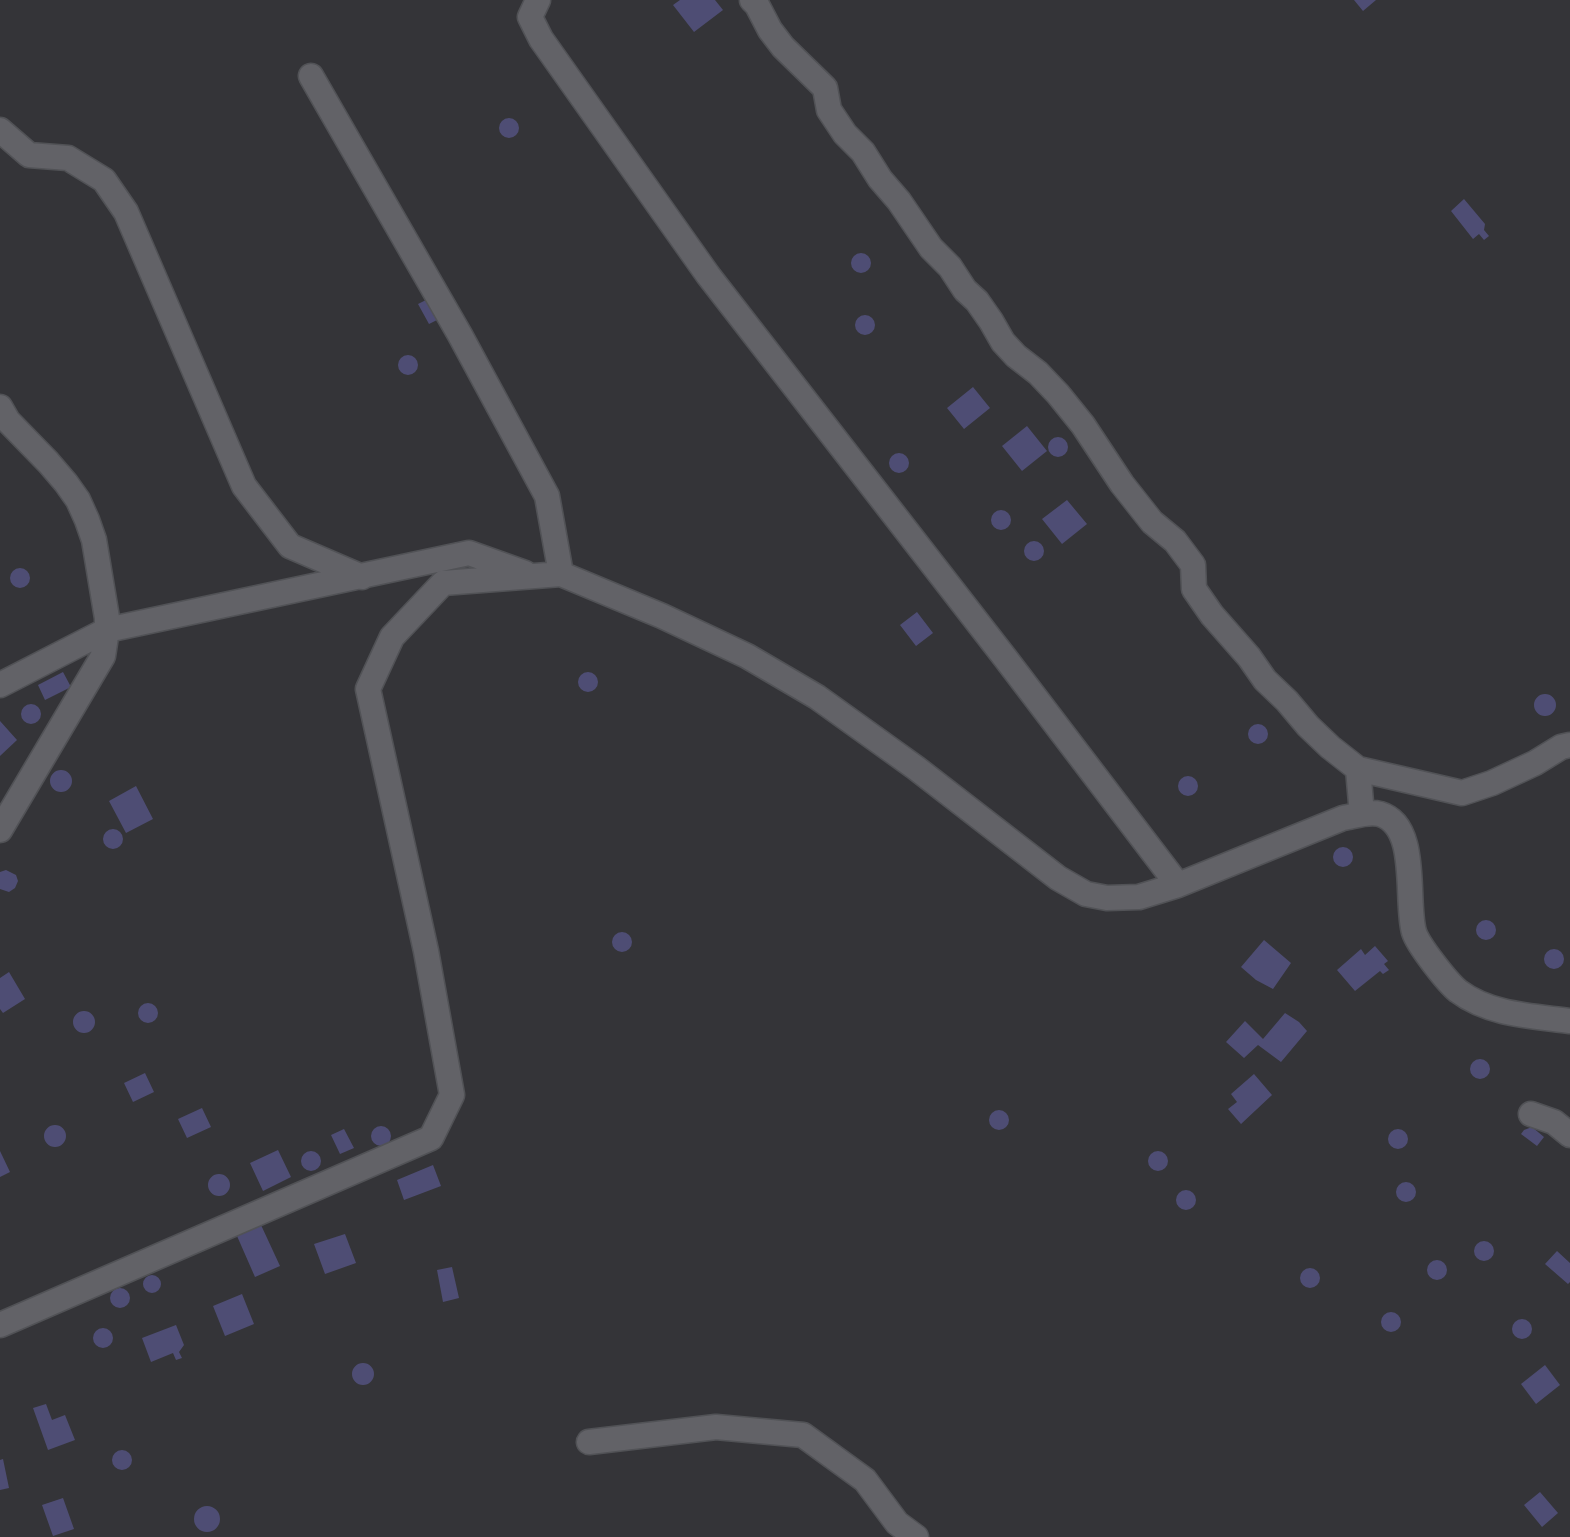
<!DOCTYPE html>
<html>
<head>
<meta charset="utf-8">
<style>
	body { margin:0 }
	canvas { display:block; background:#343438 }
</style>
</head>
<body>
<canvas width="1570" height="1537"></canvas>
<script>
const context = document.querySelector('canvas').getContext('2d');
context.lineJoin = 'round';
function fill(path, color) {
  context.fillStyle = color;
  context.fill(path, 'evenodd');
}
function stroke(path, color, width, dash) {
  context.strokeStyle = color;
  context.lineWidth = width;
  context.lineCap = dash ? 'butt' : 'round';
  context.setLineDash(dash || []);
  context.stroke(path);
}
fill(new Path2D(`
	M680 0H715L723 10 694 32 673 5Z
	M1354 0H1376L1363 11Z
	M499 128a10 10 0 1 1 20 0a10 10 0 1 1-20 0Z
	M1464 199 1485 224 1484 230 1489 236 1484 240 1479 234 1473 239 1451 211Z
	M851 263a10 10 0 1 1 20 0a10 10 0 1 1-20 0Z
	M428 299 439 319 429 324 418 304Z
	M855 325a10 10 0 1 1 20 0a10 10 0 1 1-20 0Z
	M398 365a10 10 0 1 1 20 0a10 10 0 1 1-20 0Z
	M973 387 990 408 964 429 947 408Z
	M1027 426 1047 451 1022 471 1002 446Z
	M1048 447a10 10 0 1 1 20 0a10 10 0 1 1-20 0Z
	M889 463a10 10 0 1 1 20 0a10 10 0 1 1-20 0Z
	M1067 500 1087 524 1062 544 1042 519Z
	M991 520a10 10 0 1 1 20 0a10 10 0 1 1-20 0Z
	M1024 551a10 10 0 1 1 20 0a10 10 0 1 1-20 0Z
	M10 578a10 10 0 1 1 20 0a10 10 0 1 1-20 0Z
	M917 612 933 633 916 646 900 625Z
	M578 682a10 10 0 1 1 20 0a10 10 0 1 1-20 0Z
	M63 672 71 687 45 700 38 685Z
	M1534 705a11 11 0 1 1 22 0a11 11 0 1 1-22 0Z
	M21 714a10 10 0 1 1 20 0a10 10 0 1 1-20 0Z
	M0 721 17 740 0 756Z
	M1248 734a10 10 0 1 1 20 0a10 10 0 1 1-20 0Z
	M50 781a11 11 0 1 1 22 0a11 11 0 1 1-22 0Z
	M1178 786a10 10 0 1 1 20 0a10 10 0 1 1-20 0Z
	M136 786 153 819 126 833 109 801Z
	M103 839a10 10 0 1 1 20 0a10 10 0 1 1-20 0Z
	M1333 857a10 10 0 1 1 20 0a10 10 0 1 1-20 0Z
	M6 870 16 875 18 881 15 888 9 892 0 889V872Z
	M1476 930a10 10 0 1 1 20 0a10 10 0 1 1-20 0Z
	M612 942a10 10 0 1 1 20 0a10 10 0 1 1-20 0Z
	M1264 940 1291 963 1273 989 1256 980 1241 967Z
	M1375 946 1388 961 1384 964 1389 970 1383 974 1380 971 1355 991 1337 970 1361 949 1365 955Z
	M1544 959a10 10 0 1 1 20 0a10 10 0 1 1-20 0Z
	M9 972 25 999 3 1013 0 1009V978Z
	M138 1013a10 10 0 1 1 20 0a10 10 0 1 1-20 0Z
	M73 1022a11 11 0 1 1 22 0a11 11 0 1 1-22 0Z
	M1285 1013 1299 1022 1307 1031 1281 1062 1258 1045 1244 1058 1226 1042 1245 1021 1263 1039Z
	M1470 1069a10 10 0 1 1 20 0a10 10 0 1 1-20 0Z
	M145 1073 154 1092 133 1102 124 1083Z
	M1254 1074 1272 1095 1241 1124 1228 1109 1237 1102 1231 1094Z
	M202 1108 211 1127 187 1138 178 1119Z
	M989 1120a10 10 0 1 1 20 0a10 10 0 1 1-20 0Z
	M44 1136a11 11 0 1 1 22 0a11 11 0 1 1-22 0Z
	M371 1136a10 10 0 1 1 20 0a10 10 0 1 1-20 0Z
	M1532 1127 1544 1137 1537 1146 1521 1134 1524 1130Z
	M1388 1139a10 10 0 1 1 20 0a10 10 0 1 1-20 0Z
	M344 1129 354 1148 340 1154 331 1135Z
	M278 1150 291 1177 263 1191 250 1163Z
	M301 1161a10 10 0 1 1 20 0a10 10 0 1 1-20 0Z
	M1148 1161a10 10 0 1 1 20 0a10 10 0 1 1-20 0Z
	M0 1151 10 1172 0 1177Z
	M433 1165 441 1186 404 1200 397 1180Z
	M208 1185a11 11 0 1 1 22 0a11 11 0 1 1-22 0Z
	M1396 1192a10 10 0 1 1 20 0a10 10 0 1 1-20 0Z
	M1176 1200a10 10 0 1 1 20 0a10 10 0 1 1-20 0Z
	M261 1225 280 1266 255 1277 237 1236Z
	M345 1234 356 1263 325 1274 314 1244Z
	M1474 1251a10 10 0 1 1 20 0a10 10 0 1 1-20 0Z
	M1557 1251 1570 1263V1282L1568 1284 1545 1264Z
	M1427 1270a10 10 0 1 1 20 0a10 10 0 1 1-20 0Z
	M452 1267 459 1298 443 1302 437 1270Z
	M1300 1278a10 10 0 1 1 20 0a10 10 0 1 1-20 0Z
	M143 1284a9 9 0 1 1 18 0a9 9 0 1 1-18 0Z
	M110 1298a10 10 0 1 1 20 0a10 10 0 1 1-20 0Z
	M242 1294 254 1324 225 1336 213 1306Z
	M1381 1322a10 10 0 1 1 20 0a10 10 0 1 1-20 0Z
	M1512 1329a10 10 0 1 1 20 0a10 10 0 1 1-20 0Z
	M176 1325 184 1345 179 1352 182 1358 176 1360 173 1353 151 1362 142 1338Z
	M93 1338a10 10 0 1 1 20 0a10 10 0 1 1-20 0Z
	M352 1374a11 11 0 1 1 22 0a11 11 0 1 1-22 0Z
	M1545 1365 1560 1385 1536 1404 1521 1384Z
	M46 1404 52 1420 65 1415 75 1440 48 1450 33 1408Z
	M112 1460a10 10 0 1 1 20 0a10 10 0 1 1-20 0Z
	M3 1459 9 1488 0 1490V1460Z
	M1540 1492 1558 1513 1542 1527 1524 1505Z
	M63 1498 74 1529 53 1536 42 1505Z
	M194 1519a13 13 0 1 1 26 0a13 13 0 1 1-26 0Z`), '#4e4d74');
const street = new Path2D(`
	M538 0 530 17 541 39 708 275 1006 659 1178 885
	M752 0 757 5 770 30 783 47 825 88 829 110 845 134 863 152 880 179 899 201 931 248 950 267 965 290 977 301 991 321 1003 342 1016 356 1038 373 1058 394 1083 425 1122 484 1152 522 1175 541 1193 565 1194 589 1212 615 1249 657 1265 680 1287 701 1308 726 1330 747 1358 769 1362 814
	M311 76 460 335 547 496 561 574
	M0 130 29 155 68 158 104 180 126 212 244 486 290 546 362 577
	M0 407 8 421 48 462 66 483 78 500 87 520 94 540 107 618V630L103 656 0 830
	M0 685 107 630 469 553 525 573
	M1358 769 1462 793 1492 783 1535 763 1561 747 1570 745
	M1531 1114 1554 1122 1570 1135
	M0 1325 431 1138 452 1095 426 951 368 689 392 637 443 583 561 574 662 616 747 656 817 697 916 768 1058 878 1086 894 1107 898 1139 897 1178 885 1343 818C1355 816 1368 811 1380 814 1420 826 1405 900 1414 932 1418 945 1447 982 1458 991 1490 1015 1532 1016 1570 1021
	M589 1442 716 1427 803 1435 865 1480 897 1523 916 1537`);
stroke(street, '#515256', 27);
stroke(street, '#626267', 24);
</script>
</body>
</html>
